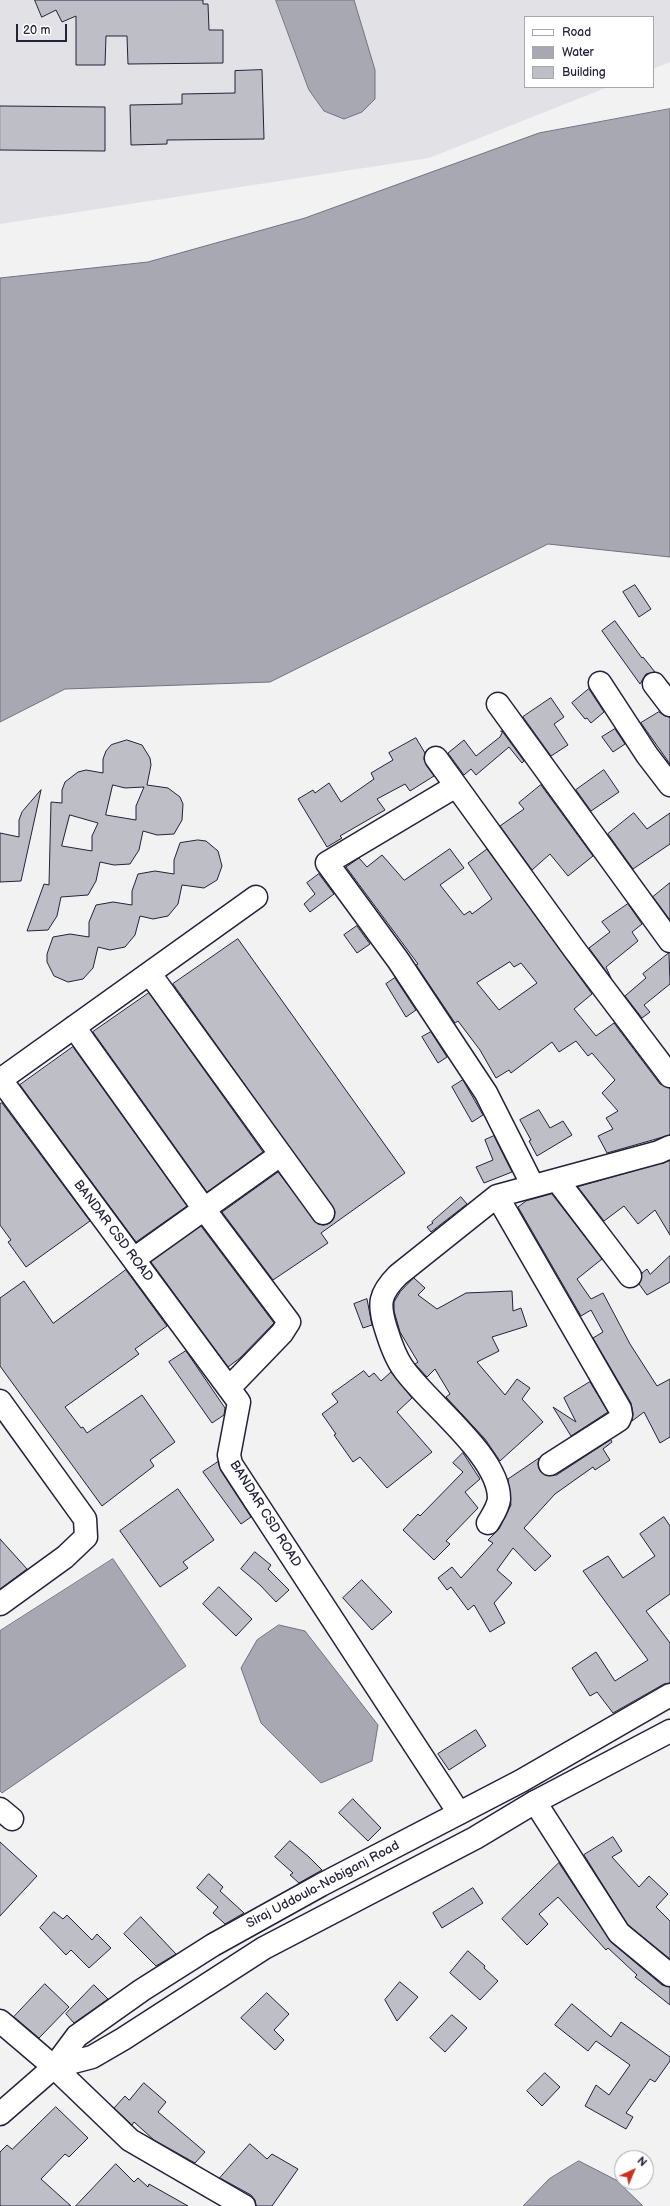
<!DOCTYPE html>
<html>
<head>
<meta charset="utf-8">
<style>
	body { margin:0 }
	#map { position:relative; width:670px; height:2206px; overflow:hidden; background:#f2f2f3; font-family:"Balsamiq Sans",sans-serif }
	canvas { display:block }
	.legend { position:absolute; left:524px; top:16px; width:130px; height:72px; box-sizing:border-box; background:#fff; border:1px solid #a7a7b1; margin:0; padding:5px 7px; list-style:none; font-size:12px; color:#22223b }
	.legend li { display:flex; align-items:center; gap:8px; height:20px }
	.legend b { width:20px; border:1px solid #a7a7b1 }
	.north { position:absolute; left:614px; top:2150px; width:40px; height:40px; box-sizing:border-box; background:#fff; border:1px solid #a7a7b1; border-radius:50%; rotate:44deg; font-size:11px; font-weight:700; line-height:16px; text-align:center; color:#22223b }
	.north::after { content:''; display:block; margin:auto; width:14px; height:18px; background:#c8321e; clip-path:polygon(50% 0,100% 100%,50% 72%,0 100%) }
	.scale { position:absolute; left:16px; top:24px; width:51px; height:18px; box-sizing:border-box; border:2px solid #22223b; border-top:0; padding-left:5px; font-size:12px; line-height:14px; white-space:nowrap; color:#22223b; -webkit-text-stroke:3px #fff; paint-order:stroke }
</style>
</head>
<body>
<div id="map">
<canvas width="670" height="2206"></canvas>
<ul class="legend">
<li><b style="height:5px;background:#fff"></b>Road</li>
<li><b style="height:11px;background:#a8a8b2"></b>Water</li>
<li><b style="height:11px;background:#bebec6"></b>Building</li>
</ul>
<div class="north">N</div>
<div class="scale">20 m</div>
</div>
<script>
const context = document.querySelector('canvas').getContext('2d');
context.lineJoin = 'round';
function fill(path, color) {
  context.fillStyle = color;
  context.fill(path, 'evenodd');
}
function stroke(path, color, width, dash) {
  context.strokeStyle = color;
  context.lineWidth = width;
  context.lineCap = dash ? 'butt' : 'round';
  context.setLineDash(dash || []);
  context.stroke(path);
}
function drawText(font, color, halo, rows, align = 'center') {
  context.font = font + ' "Balsamiq Sans",sans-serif';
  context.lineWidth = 3;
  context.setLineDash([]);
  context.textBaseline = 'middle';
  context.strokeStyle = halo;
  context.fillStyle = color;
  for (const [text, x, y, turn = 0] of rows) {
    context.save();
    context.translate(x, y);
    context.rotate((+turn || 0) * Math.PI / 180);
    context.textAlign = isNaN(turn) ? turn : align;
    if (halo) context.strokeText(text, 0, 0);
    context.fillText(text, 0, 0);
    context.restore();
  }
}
fill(new Path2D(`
	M0 0H670V62L653 69V17H525V87H608L429 158 0 224Z`), '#e2e2e6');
const water = new Path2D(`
	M276 0H354L375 70V99L362 112 344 119 324 111 309 90Z
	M670 109V557L548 544 270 682 65 689 0 722V278L148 262 305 218 539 133Z
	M113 1559 186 1666 2 1793 0 1791V1631Z
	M279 1625 305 1631 378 1725 372 1761 321 1783 261 1723 241 1668 257 1640Z
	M579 2161 616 2180 643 2206H523L549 2179Z`);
fill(water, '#a8a8b2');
stroke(water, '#727282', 1);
const building = new Path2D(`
	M35 0H203V4H208L209 30H223V63L128 64 127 36H106L105 65H76V16L62 22 56 10 42 17Z
	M262 70 264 139 167 140V144L131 145 130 105 182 104V94L235 93V71Z
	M0 106 105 107V151L0 150Z
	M635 585 651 609 639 617 623 592Z
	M615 621 642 658 643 657 655 672 646 674 640 684 602 631Z
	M589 689 604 712 591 723 587 718 585 719 572 703Z
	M551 698 564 717 554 724 568 745 551 756 523 717Z
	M659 712 665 716 670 717V764L641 723Z
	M615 729 625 744 613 752 602 737Z
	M501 731H502L524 761 522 763 509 747 476 775 471 769 464 775 448 753 464 740 476 756 500 737 502 733Z
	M416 738 425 753 424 759 426 765 434 776 410 791 405 784 377 799 385 810 340 836 342 838 327 847 298 799 313 790 315 793 329 783 341 802 374 779 371 773 393 760 389 753Z
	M127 740 142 745 150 758 151 765 147 785 168 788 180 797 183 804 182 820 174 834 157 835 143 831 139 850 130 864 114 865 100 862 96 881 88 895 61 897 57 916 48 930 27 931 44 884 49 885 51 802 62 803V790L65 782 78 772 86 770 103 773V759L106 751 111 745ZM113 785 125 788 144 787 136 806V820L106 815ZM70 815 98 823 92 836V851L62 846Z
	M604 770 619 792 591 811 576 790Z
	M541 785 593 856 568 876 550 854 532 870 500 826 524 809 519 803Z
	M41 790 21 881 0 882V833L19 837V820L22 812Z
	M634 813 647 829 670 813V844L633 869 608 834Z
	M198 840 206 841 218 851 222 866 217 880 204 888 182 885 178 904 168 916 153 919 140 916 135 935 125 947 110 950 98 947 93 968 83 979 68 982 54 976 47 962V954L53 937 70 934 89 937V922L96 905 113 902 132 905V891L138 874 155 871 174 874V860L180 843Z
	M450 849 464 868 440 885 464 915 470 911 472 914 492 899 468 863 487 849 592 994 574 1009 596 1036 614 1023 660 1084 670 1088V1135L607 1153 598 1136 613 1129 606 1118 618 1111 602 1093 615 1080 592 1053 588 1056 576 1041 559 1052 552 1042 511 1073 509 1070 496 1078 480 1050 458 1021 455 1023 416 965 418 964 346 867 359 858 367 867 382 855 404 880ZM510 962 514 967 521 963 537 983 499 1010 477 983Z
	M319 874 334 894 310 912 304 904 315 894 307 883Z
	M670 883V920L653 897Z
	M628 904 642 924 632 932 638 941 606 967 611 978 589 948 610 932 602 922Z
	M357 926 370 944 357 953 344 935Z
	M238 939 405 1173 321 1233 328 1243 273 1280 222 1212 278 1172 318 1224 324 1225 330 1223 334 1218 335 1211 173 984Z
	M669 953 670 984 644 1005 650 1012 642 1018 625 996 646 978 643 974Z
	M395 978 416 1010 406 1017 386 984Z
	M149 993 263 1152 207 1192 93 1032Z
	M431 1032 447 1057 438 1063 422 1037Z
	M73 1047 187 1206 136 1242 20 1085Z
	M463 1080 483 1115 472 1122 452 1087Z
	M2 1103 90 1221 26 1267 8 1242 11 1240 0 1225V1104Z
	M539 1110 550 1128 563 1121 572 1135 537 1156 529 1141 531 1140 520 1120Z
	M494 1136 512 1172 484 1183 476 1167 493 1160 485 1140Z
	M670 1161V1235L655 1210 638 1224 624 1206 604 1221 578 1187Z
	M552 1194 602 1259 577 1279 591 1299 603 1293 630 1344 657 1386 670 1379V1437L660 1443 644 1412 632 1421 633 1413 631 1403 593 1338 603 1332 591 1310 581 1316 518 1207 526 1201Z
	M461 1197 467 1204 431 1232 427 1227 433 1223 432 1222Z
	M201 1226 274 1323 240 1358 228 1367 151 1262Z
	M670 1256V1282L647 1295 639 1284 642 1273 647 1269 650 1274Z
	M126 1270 167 1326 135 1349 139 1354 65 1407 81 1428 83 1427 87 1433 142 1395 175 1442 150 1460 154 1466 102 1506 0 1366V1298L24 1281 53 1323Z
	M414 1278 425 1288 418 1295 437 1309 466 1293 512 1291 513 1311 521 1308 527 1326 492 1337 499 1351 477 1362 505 1395 517 1379 530 1388 522 1399 543 1422 500 1461 485 1439 446 1397 450 1394 435 1369 427 1377 415 1364 418 1362 400 1332 394 1311V1302L400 1292Z
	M367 1299 372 1325 363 1328 354 1304Z
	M186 1351 225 1408 224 1415 212 1423 169 1362Z
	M364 1371 369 1377 374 1373 381 1381 391 1372 412 1398 397 1412 432 1452 387 1488 360 1457 353 1462 334 1435 336 1434 322 1414 338 1402 332 1394Z
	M590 1382 608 1412 571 1436 553 1407 576 1422 564 1398Z
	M611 1440 612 1442 603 1449 610 1460 595 1470 593 1467 555 1494 524 1528 551 1556 535 1571 513 1548 497 1570 512 1583 494 1603 505 1623 490 1632 474 1605 468 1610 451 1587 447 1590 438 1578 452 1567 461 1578 493 1543 488 1540 499 1529 511 1505 508 1479 539 1458 538 1464 540 1471 545 1475H556Z
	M463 1453 480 1479 465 1492 478 1508 446 1541 450 1544 434 1560 403 1530 418 1514 420 1516 463 1472 453 1463Z
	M218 1462 221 1471 251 1517 241 1524 203 1472Z
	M178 1489 214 1540 183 1562 188 1568 160 1587 120 1531Z
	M664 1517 670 1526V1594L646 1611 670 1643V1683L664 1684 613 1713 597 1692 590 1696 572 1668 596 1652 615 1681 648 1660 583 1571 608 1556 623 1578 655 1556 640 1534Z
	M0 1539 27 1569 0 1589Z
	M255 1552 271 1565 268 1569 289 1590 276 1602 260 1585 241 1569Z
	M362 1580 392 1612 372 1630 343 1598Z
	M219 1587 252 1619 236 1636 203 1604Z
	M476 1730 486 1746 449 1770 438 1754Z
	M353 1799 381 1828 368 1841 339 1813Z
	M613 1837 622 1851 612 1857 639 1887 649 1876 668 1894 656 1907 670 1921V1959L628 1925 584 1855Z
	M290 1841 309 1857 322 1870 299 1883 290 1875 293 1873 275 1857Z
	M0 1842 37 1876 0 1916Z
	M559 1863 611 1942 662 1985 670 1987V2005L635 1977 637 1975 608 1948 606 1950 558 1897 539 1914 548 1924 527 1945 502 1919Z
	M209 1874 223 1887 220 1891 244 1913 225 1924 213 1913 218 1907 197 1888Z
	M473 1888 483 1903 442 1928 433 1913Z
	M54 1912 63 1919 67 1915 92 1940 97 1934 111 1948 89 1968 71 1950 66 1955 40 1928Z
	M141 1917 176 1954 156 1966 124 1934Z
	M468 1951 485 1966 484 1968 498 1981 480 2000 450 1973Z
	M400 1982 418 1997 397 2021 385 2000Z
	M45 1984 69 2007 39 2038 14 2017Z
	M94 1985 108 1999 74 2023 66 2014Z
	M267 1993 289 2014 274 2030 284 2040 275 2050 241 2018Z
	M572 2004 611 2037 621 2022 670 2057V2061L655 2082 650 2079 626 2113 633 2117 626 2129 585 2106 596 2085 609 2095 630 2065 596 2041 588 2051 555 2025Z
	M452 2015 467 2028 445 2052 430 2038Z
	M545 2073 560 2087 542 2106 527 2091Z
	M144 2083 166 2102 158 2112 205 2152 195 2163 154 2140 134 2122 132 2125 114 2108 125 2096 129 2100Z
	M56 2107 88 2138 69 2157 65 2154 41 2179 71 2206H0V2152L7 2145 12 2149Z
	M250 2144 267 2159 272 2154 298 2169 272 2206H256L255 2200 251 2195 220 2178Z
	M116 2164 134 2182 138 2178 148 2187 149 2184 188 2206H76Z`);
fill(building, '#bebec6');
stroke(building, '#22223b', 1);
const minor = new Path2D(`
	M600 683 647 755 670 785
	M654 684 670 705
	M498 704 670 941
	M436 758 574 949 670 1076
	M456 786 327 863 398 960 486 1093 533 1186
	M150 974 323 1213
	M74 1027 204 1209 289 1322 282 1333 229 1388
	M0 1080 256 897
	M1 1080 239 1402 229 1455 231 1464 459 1813
	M557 1180 630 1276
	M497 1196 620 1409 621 1415 619 1420 550 1464
	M134 1259 280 1155
	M0 1401 85 1519 86 1537 65 1557 0 1604
	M488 1523C492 1516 498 1508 499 1499 500 1456 426 1402 403 1368 395 1357 390 1342 386 1329 378 1304 379 1294 398 1275L497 1196 659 1152 670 1147
	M535 1802 619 1933 670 1975
	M0 1809 12 1819
	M0 2021 54 2067 130 2140 244 2206`);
const major = new Path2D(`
	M54 2067 92 2057 123 2039 264 1948 475 1838 535 1802 670 1731
	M0 2114 54 2067 77 2036 142 1990 213 1945 321 1885 521 1781 670 1695`);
stroke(minor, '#22223b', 25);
stroke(major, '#22223b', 25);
stroke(minor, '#fff', 22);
stroke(major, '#fff', 22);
drawText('13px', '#22223b', '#fff', [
	["BANDAR CSD ROAD",113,1231,53],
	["BANDAR CSD ROAD",265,1514,58],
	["Siraj Uddoula-Nobiganj Road",323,1885,-28]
]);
</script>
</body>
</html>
